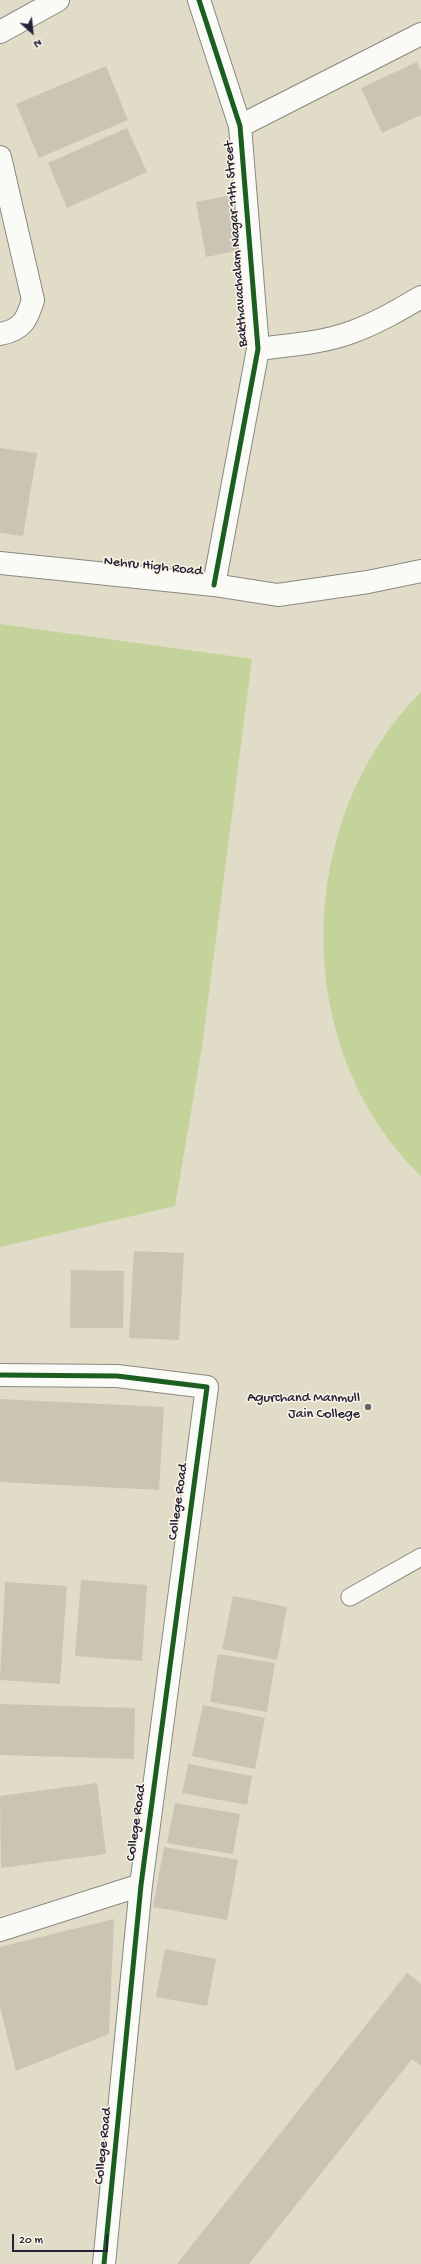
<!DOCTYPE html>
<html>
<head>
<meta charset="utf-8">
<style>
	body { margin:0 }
	#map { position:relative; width:421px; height:2264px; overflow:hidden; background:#e0dcc8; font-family:"Gochi Hand",sans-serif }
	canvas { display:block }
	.north { position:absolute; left:12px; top:12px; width:40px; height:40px; -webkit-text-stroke:3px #fcf5e5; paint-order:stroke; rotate:153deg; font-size:11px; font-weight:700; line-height:16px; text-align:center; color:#22223b }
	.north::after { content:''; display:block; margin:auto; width:14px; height:18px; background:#22223b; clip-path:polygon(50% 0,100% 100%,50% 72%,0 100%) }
	.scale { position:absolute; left:12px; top:2234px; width:96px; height:18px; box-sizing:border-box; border:2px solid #22223b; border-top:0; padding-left:5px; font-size:12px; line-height:14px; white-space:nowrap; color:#22223b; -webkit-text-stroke:3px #fcf5e5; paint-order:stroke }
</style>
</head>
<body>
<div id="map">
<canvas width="421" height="2264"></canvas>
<div class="north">N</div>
<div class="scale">20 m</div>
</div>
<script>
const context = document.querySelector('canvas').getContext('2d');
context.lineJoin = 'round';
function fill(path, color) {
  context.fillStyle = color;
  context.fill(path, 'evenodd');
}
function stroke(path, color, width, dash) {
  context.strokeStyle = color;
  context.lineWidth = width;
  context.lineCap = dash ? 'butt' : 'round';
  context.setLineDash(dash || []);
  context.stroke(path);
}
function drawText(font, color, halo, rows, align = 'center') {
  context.font = font + ' "Gochi Hand",sans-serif';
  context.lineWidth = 3;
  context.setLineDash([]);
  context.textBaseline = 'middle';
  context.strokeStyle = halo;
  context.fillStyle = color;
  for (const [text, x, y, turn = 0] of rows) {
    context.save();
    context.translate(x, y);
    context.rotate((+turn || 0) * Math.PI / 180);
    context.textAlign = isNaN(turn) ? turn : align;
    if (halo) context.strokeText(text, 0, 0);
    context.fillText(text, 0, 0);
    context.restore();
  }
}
fill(new Path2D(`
	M0 624 252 659 202 1047 175 1206 0 1247Z
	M421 692V1176C289 1049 293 820 421 692Z`), '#c3d399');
fill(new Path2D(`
	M417 62 421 71V115L382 133 361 88Z
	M106 66 128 120 39 158 16 104Z
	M127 128 147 172 67 208 48 163Z
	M232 195 242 250 206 257 196 202Z
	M0 448 37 453 23 536 0 533Z
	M134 1251 184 1253 179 1340 129 1338Z
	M71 1270 124 1271 123 1328H70Z
	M0 1399 164 1407 159 1490 0 1482Z
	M81 1580 147 1585 142 1661 75 1656Z
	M5 1582 67 1586 60 1684 0 1680Z
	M233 1596 287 1607 277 1660 222 1649Z
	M218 1654 275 1663 267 1712 210 1702Z
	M0 1704 135 1708 134 1759 0 1755Z
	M203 1705 265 1718 255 1769 192 1756Z
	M188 1764 252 1776 247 1805 182 1793Z
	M97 1783 106 1854 1 1868 0 1796Z
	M175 1803 240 1814 233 1854 167 1843Z
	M164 1847 238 1860 227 1920 153 1907Z
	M114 1919 109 2034 16 2071 0 2007V1947Z
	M165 1949 216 1959 207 2006 156 1997Z
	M407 1973 421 1984V2066L412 2059 249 2264H177Z`), '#cbc3b4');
const service = new Path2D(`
	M350 1597 421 1557`);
const minor = new Path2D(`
	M199 0 240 126 258 349 214 585
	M0 32 58 0
	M240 126 421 34
	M0 157 33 300C27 320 22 330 0 334
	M258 349C289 345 323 343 352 332 377 323 399 310 421 297
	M0 1375 117 1376 207 1387 141 1885 104 2264
	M0 1930 141 1885`);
const tertiary = new Path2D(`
	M0 563 214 585 278 595 368 582 421 571`);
stroke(service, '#8b8883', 19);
stroke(minor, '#8b8883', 24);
stroke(tertiary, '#8b8883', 24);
stroke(service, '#fafaf7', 17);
stroke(minor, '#fafaf7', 22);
stroke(tertiary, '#fafaf7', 22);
stroke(new Path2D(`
	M199 0 240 126 258 349 214 585
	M0 1375 117 1376 207 1387 141 1885 104 2264`), '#1b5e20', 5);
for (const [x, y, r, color] of [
	[368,1407,4,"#64636c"]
]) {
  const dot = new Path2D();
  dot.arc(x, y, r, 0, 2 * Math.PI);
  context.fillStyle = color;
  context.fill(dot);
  stroke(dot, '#fcf5e5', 1.5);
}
drawText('14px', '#22223b', '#fcf5e5', [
	["Bakthavachalam Nagar 11th Street",237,244,-94],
	["Nehru High Road",153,567,6],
	["College Road",179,1502,-82],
	["College Road",137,1823,-82],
	["College Road",104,2146,-84]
]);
drawText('14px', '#22223b', '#fcf5e5', [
	["Agurchand Manmull",360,1399],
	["Jain College",360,1415]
], 'right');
</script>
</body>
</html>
